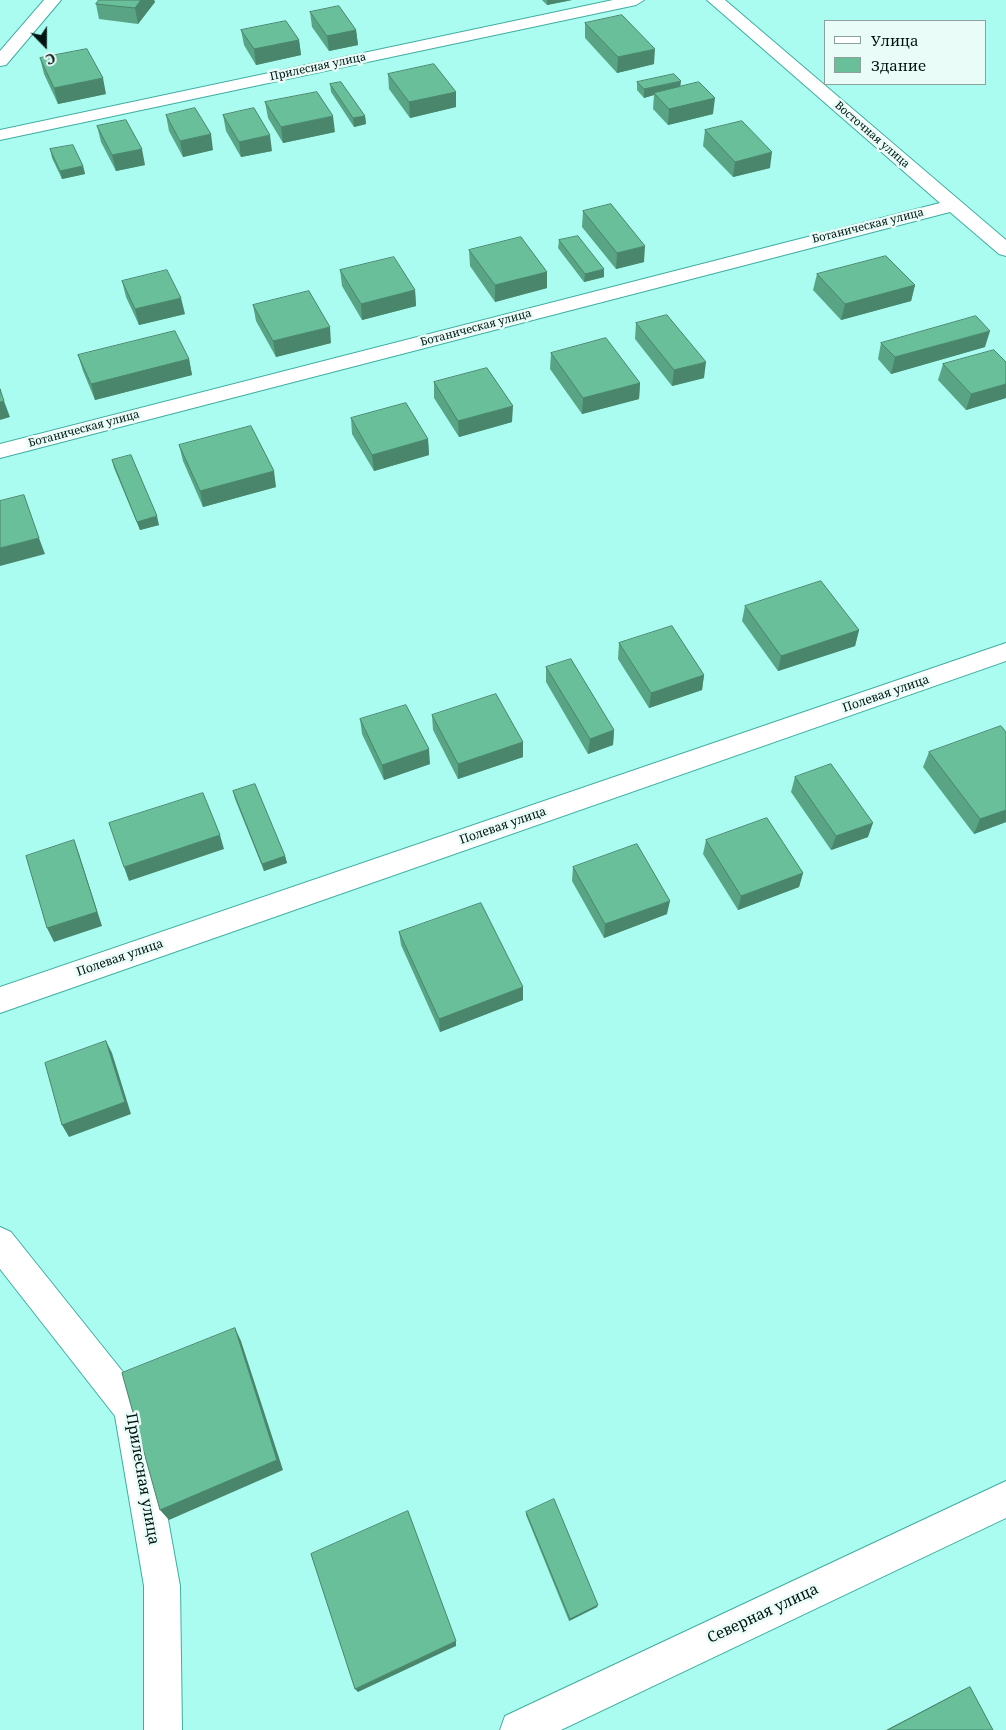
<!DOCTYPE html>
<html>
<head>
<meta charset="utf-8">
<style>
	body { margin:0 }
	#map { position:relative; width:1006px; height:1730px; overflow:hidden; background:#abfcf0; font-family:"Noto Serif",serif }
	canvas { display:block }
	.legend { position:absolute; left:824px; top:20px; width:162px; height:65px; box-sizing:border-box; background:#e9fcf8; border:1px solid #8ca09c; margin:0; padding:6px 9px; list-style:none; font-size:15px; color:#001512 }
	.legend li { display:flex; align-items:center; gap:10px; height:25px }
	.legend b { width:25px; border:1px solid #8ca09c }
	.north { position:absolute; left:20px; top:20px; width:50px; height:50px; -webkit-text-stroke:4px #e9fcf8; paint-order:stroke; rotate:158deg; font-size:14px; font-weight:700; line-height:20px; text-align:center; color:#001512 }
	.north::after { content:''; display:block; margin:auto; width:18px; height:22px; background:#001512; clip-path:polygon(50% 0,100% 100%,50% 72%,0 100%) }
</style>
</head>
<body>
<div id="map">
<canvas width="1006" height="1730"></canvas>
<ul class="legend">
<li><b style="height:6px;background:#fff"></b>Улица</li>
<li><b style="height:14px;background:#68bf9a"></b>Здание</li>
</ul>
<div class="north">С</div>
</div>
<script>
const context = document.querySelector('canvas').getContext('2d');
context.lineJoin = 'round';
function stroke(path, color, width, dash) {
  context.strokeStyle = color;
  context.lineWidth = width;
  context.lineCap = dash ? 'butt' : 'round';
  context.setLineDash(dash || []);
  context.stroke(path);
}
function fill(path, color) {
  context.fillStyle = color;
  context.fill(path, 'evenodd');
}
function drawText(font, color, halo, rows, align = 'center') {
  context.font = font + ' "Noto Serif",serif';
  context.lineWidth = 5;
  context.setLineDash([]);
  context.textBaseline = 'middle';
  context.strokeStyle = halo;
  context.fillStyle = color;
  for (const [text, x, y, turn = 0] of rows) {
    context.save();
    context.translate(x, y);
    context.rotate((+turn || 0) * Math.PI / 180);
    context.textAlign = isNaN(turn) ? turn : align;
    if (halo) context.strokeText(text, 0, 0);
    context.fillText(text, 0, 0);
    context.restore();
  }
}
const minor = new Path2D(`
	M44 0H61L6 65 0 66V51Z
	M613 0H644L636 5 0 140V130Z
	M707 0H725L1006 240V256L999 254 950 212 0 458V444L940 203Z
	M1006 643V661L0 1013V987Z
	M0 1227 11 1232 143 1397 148 1409 180 1586 182 1730H144V1586L115 1416 0 1269Z
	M1006 1481V1518L561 1730H500L505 1716Z`);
stroke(minor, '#3eaea0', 2);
fill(minor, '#fff');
fill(new Path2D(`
	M99 0H154L155 2 138 24 99 19 96 4Z
	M542 0H572L547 5Z
	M310 12 356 30 358 45 329 51 312 27Z
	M585 23 654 64 617 73 585 38Z
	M241 30 299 40 301 55 256 65 244 45Z
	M40 58 106 94 58 104 44 74Z
	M388 74 456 92V107L410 118 389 89Z
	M637 82 680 87 713 114 668 125 653 109 654 95 644 98 637 90Z
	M330 84 365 116 366 124 354 127 331 92Z
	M265 102 335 132 283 143 268 118Z
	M166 115 213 150 183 157 169 131Z
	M223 115 272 151 241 157 226 131Z
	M97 126 145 165 116 171 101 142Z
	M705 130 770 168 733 177 703 146Z
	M50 149 83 166 85 174 62 179 52 158Z
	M583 211 644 262 616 269 582 227Z
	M559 240 604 277 584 282 558 248Z
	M469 250 547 272V288L495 302 470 266Z
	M340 270 415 290 416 306 362 320 342 286Z
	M817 274 915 285 911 301 841 320 813 290Z
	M122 281 185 314 139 325 126 297Z
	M253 305 331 343 276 357 256 321Z
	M636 323 704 378 672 386 635 339Z
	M881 343 985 347 891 374 878 359Z
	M551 353 640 383 639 399 582 414 550 369Z
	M78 355 189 359 192 375 95 400 83 371Z
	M1006 362V398L966 410 938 380 943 364Z
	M434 382 512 422 459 437 434 398Z
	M351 418 428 439 429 455 374 471 352 434Z
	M179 445 276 487 203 507 183 461Z
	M112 460 159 525 140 530 114 468Z
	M745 606 859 630 855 646 778 671 742 621Z
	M619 643 704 675 702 690 649 708 618 659Z
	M546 667 614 730 613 745 588 754 546 682Z
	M432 715 523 742V757L458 779 433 730Z
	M360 719 430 764 384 780 362 734Z
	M1006 732V822L974 834 923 767 929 752Z
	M795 777 868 837 831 850 791 792Z
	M233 791 285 856 287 863 264 871 235 799Z
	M706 840 803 873 799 887 738 910 703 854Z
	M573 867 667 914 604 938 572 881Z
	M399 932 523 987V1000L440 1032 401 945Z
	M526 1512 597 1607 569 1621 526 1515Z
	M970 1687 993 1730H886L961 1691Z`), '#59a484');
fill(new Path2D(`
	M141 0H154L155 2 138 24 135 8Z
	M547 0H572L547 5Z
	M356 30 358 45 329 51 327 36Z
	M299 40 301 55 256 65 254 49Z
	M655 49 654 64 617 73 618 57Z
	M103 78 106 94 58 104 54 88Z
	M681 81 680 89 654 93V95L644 98V89Z
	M456 92V107L410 118 409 102Z
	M715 98 713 114 668 125 669 109Z
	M333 116 335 132 283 143 281 127Z
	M365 116 366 124 354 127 353 118Z
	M211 134 213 150 183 157 180 141Z
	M270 135 272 151 241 157 239 142Z
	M142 149 145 165 116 171 112 155Z
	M772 152 770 168 733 177 735 162Z
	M83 166 85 174 62 179 60 171Z
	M645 246 644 262 616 269 617 253Z
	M604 269V277L584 282 585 274Z
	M547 272V288L495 302V285Z
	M915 285 911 301 841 320 845 304Z
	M415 290 416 306 362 320 361 304Z
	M181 298 185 314 139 325 135 309Z
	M330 327 331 343 276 357 273 341Z
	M990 331 985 347 891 374 895 357Z
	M189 359 192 375 95 400 91 384Z
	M706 362 704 378 672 386 674 370Z
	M640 383 639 399 582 414 583 398Z
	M1006 384V398L966 410 971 394Z
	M4 401 10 417 0 420V402Z
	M513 406 512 422 459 437 458 421Z
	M428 439 429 455 374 471 372 455Z
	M274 471 276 487 203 507 200 491Z
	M157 516 159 525 140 530 137 522Z
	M39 538 45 554 0 566V548Z
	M859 630 855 646 778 671 781 656Z
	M704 675 702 690 649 708 651 693Z
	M614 730 613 745 588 754 590 739Z
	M523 742V757L458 779V764Z
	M429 749 430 764 384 780 382 765Z
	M1006 810V822L974 834 980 819Z
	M873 823 868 837 831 850 836 836Z
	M220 835 224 849 129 881 124 867Z
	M74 840 79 854 102 926 54 942 47 928Z
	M285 856 287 863 264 871 262 864Z
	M803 873 799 887 738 910 741 896Z
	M670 901 667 914 604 938 605 924Z
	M523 987V1000L440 1032 439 1019Z
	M106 1041 112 1053 131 1114 69 1137 62 1125Z
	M235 1328 241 1341 283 1470 169 1520 160 1510Z
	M598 1605 597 1607 569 1621 570 1619Z
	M456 1641V1646L358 1692 355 1689Z`), '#49866c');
const building = new Path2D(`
	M99 0H141L135 8 96 4Z
	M339 6 356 30 327 36 310 12Z
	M622 15 655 49 618 57 585 23Z
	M286 21 299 40 254 49 241 30Z
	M87 49 103 78 54 88 40 58Z
	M434 64 456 92 409 102 388 74Z
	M674 74 681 81 644 89 637 82Z
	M341 82 365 116 353 118 330 84Z
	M699 82 715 98 669 109 654 93Z
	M317 92 333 116 281 127 265 102Z
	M195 108 211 134 180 141 166 115Z
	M254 108 270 135 239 142 223 115Z
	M126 120 142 149 112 155 97 126Z
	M742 121 772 152 735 162 705 130Z
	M73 145 83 166 60 171 50 149Z
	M611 204 645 246 617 253 583 211Z
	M578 236 604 269 585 274 559 240Z
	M521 237 547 272 495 285 469 250Z
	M886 256 915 285 845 304 817 274Z
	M394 257 415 290 361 304 340 270Z
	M167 270 181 298 135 309 122 281Z
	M309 291 330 327 273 341 253 305Z
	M667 315 706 362 674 370 636 323Z
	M976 316 990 331 895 357 881 343Z
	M175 331 189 359 91 384 78 355Z
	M606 338 640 383 583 398 551 353Z
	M994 350 1006 362V384L971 394 943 364Z
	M487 368 513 406 458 421 434 382Z
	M0 389 4 401 0 402Z
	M406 403 428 439 372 455 351 418Z
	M251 426 274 471 200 491 179 445Z
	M131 455 157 516 137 522 112 460Z
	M24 495 39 538 0 548V501Z
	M821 581 859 630 781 656 745 606Z
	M672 626 704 675 651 693 619 643Z
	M571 659 614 730 590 739 546 667Z
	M496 694 523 742 458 764 432 715Z
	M406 705 429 749 382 765 360 719Z
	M1001 726 1006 732V810L980 819 929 752Z
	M831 764 873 823 836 836 795 777Z
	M255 784 285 856 262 864 233 791Z
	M203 793 220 835 124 867 109 823Z
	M767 818 803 873 741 896 706 840Z
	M74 840 97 912 47 928 26 856Z
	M637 844 670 901 605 924 573 867Z
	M481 903 523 987 439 1019 399 932Z
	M106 1041 125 1102 62 1125 45 1063Z
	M235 1328 277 1460 160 1510 122 1373Z
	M554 1499 598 1605 570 1619 526 1512Z
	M408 1511 456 1641 355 1689 311 1554Z
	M970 1687 993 1730H888Z`);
fill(building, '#68bf9a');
stroke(building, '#49866c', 1);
drawText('11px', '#001512', '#e9fcf8', [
	["Прилесная улица",318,67,-12],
	["Восточная улица",872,135,41],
	["Ботаническая улица",868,226,-14],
	["Ботаническая улица",476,328,-15],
	["Ботаническая улица",84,429,-15]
]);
drawText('12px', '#001512', '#e9fcf8', [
	["Полевая улица",886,694,-19],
	["Полевая улица",503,826,-19],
	["Полевая улица",120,958,-19]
]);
drawText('15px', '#001512', '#e9fcf8', [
	["Прилесная улица",142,1479,80],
	["Северная улица",763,1614,-25]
]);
</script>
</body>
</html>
